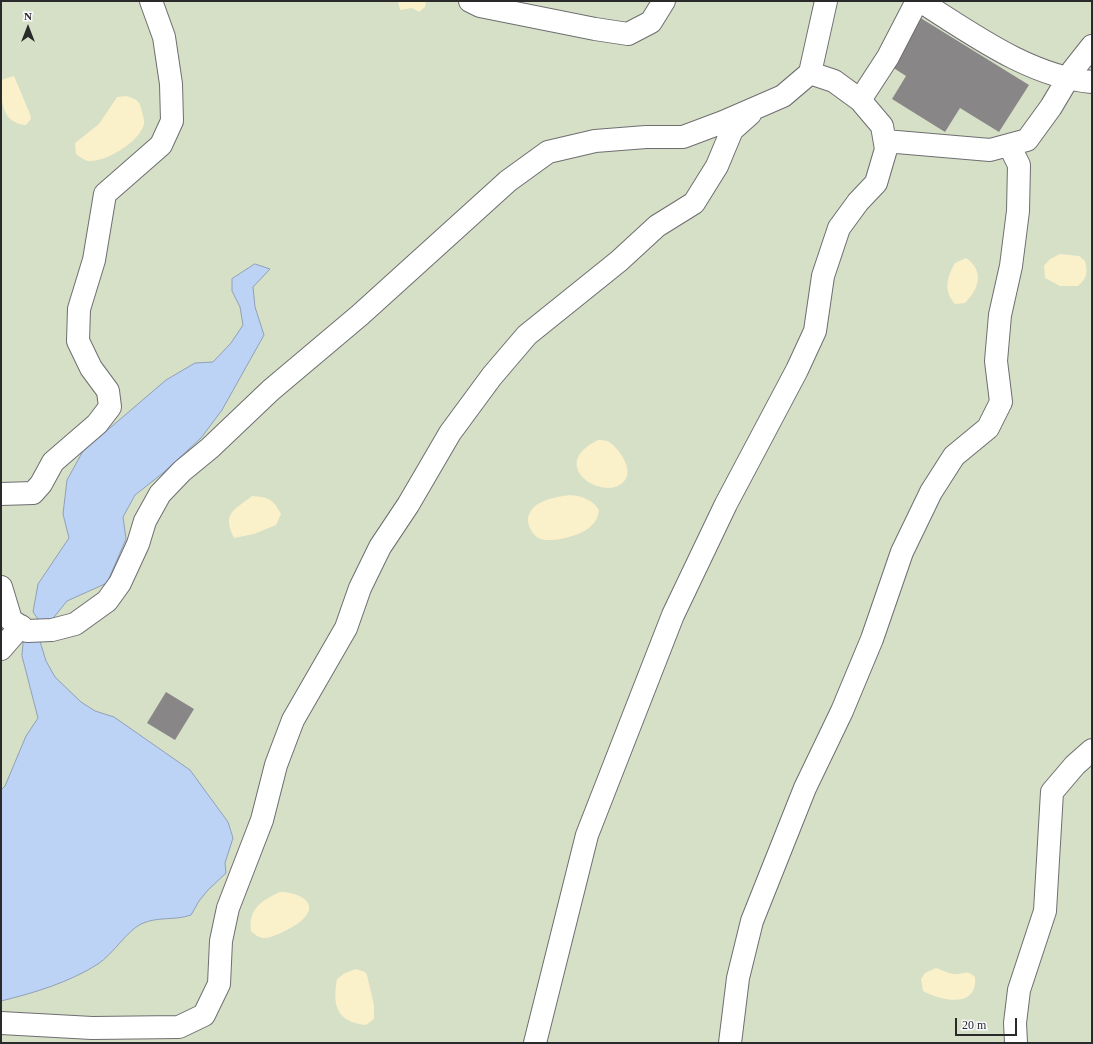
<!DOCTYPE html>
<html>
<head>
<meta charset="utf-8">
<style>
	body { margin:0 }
	#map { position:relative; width:1093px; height:1044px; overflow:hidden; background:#f8f9fc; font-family:Georgia,serif }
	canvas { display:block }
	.frame { position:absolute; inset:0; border:2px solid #2a2a2b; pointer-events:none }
	.north { position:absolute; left:8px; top:8px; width:40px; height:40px; -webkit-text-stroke:3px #f8f9fc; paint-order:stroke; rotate:0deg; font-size:11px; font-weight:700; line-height:16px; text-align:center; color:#2a2a2b }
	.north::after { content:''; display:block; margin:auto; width:14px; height:18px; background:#2a2a2b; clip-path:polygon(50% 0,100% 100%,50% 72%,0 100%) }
	.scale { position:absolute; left:955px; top:1018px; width:62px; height:18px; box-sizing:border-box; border:2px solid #2a2a2b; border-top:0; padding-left:5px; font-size:12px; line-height:14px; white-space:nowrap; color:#2a2a2b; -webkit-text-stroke:3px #f8f9fc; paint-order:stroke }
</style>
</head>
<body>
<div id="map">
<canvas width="1093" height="1044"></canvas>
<div class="frame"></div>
<div class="north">N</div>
<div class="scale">20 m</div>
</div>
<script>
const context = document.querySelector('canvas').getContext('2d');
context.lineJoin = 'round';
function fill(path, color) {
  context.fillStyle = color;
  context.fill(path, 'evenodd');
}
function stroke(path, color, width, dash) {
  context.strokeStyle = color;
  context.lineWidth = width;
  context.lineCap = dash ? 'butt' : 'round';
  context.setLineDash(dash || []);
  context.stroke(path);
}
fill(new Path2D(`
	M1 1H1092V1043H1Z`), '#d6e0c6');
fill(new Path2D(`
	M398 1H426L425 7 419 12 412 8 400 10Z
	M14 76 30 114 31 119 26 125C1 123 1 100 1 80Z
	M126 96C137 99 140 101 142 112 143 116 145 121 144 124 140 141 109 160 92 161 86 162 80 157 76 154L75 143 99 124 117 97Z
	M1060 254 1079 256 1085 261C1088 273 1087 278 1078 286H1060L1045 278 1044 266 1050 259Z
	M966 258C985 271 979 289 965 303L955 304C943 291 947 277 955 263Z
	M598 440C601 440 605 440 607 441 617 445 631 466 627 476 615 508 541 468 598 440Z
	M570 495C582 496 593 500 599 510 598 518 595 523 589 528 579 536 547 545 537 537 532 534 529 527 528 522 527 501 555 497 570 495Z
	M252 496C269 497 273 499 281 514L276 525 254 534 234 538C222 513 233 511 252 496Z
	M280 892C292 891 320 900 305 917 299 925 274 938 264 938 259 938 254 934 251 931 248 909 262 900 280 892Z
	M936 968C942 970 951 975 958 974 967 973 967 970 975 977 978 1009 941 1001 923 991L921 979 925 973Z
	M356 969 365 972 367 975 374 1005V1019L366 1025C337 1022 332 1006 337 979L345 973Z`), '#faf0ca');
const water = new Path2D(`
	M255 264 270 269 253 287 255 307 264 335 222 410 201 438 163 473 135 495 123 517 126 539 107 583 67 601 50 622H40L33 612 38 584 69 538 63 514 67 480 83 451 166 380 195 363 213 362 231 343 243 325 240 307 232 291V279Z
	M24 637 39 638 46 661 55 677 81 702 95 711 114 717 190 770 228 822 233 838 225 863 226 873 208 890 199 901 191 915C174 921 158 916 141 924 127 931 113 954 98 964 70 982 34 993 1 1001V790L5 786 26 736 38 718 22 656Z`);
fill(water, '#bcd3f5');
stroke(water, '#90a0b8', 1);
fill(new Path2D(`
	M919 17 1029 85 999 132 960 108 945 132 892 99 906 76 889 65Z
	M166 692 194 709 175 740 147 723Z`), '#898688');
const minor = new Path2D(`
	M470 1 480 6 595 29 628 34 651 22 664 1
	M920 1C971 33 1030 77 1092 82
	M810 73 826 1
	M860 100 888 57 917 1
	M885 141 990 150 1027 140 1051 107 1073 70 1092 46
	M1 494 33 493 41 484 53 462 97 424 110 407 108 391 91 368 78 341 79 309 94 260 105 194 161 145 172 121 171 84 164 37 151 1
	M1 587 11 620 27 631 52 630 75 624 107 601 120 583 138 544 145 521 160 494 182 471 210 448 271 390 360 315 508 181 548 152 595 141 646 137H683L723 122 783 96 810 73 834 81 860 100 882 126 886 149 876 183 858 202 839 228 823 276 815 331 797 370 726 504 673 615 587 835 535 1043
	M1 649 21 626
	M1 1023 92 1028 179 1027 204 1015 219 984 221 941 228 908 262 820 276 765 293 720 346 628 360 588 380 547 408 505 450 433 492 376 527 335 619 261 657 226 694 203 717 166 732 130 750 114
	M730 1043 738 978 752 921 805 788 842 711 872 639 902 552 931 492 954 456 988 428 1001 402 996 361 1000 315 1011 266 1018 211 1019 165 1009 145
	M1016 1043 1015 1023 1019 990 1045 911 1052 792 1075 765 1092 750`);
stroke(minor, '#6e6e71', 24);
stroke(minor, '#fff', 22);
</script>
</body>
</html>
